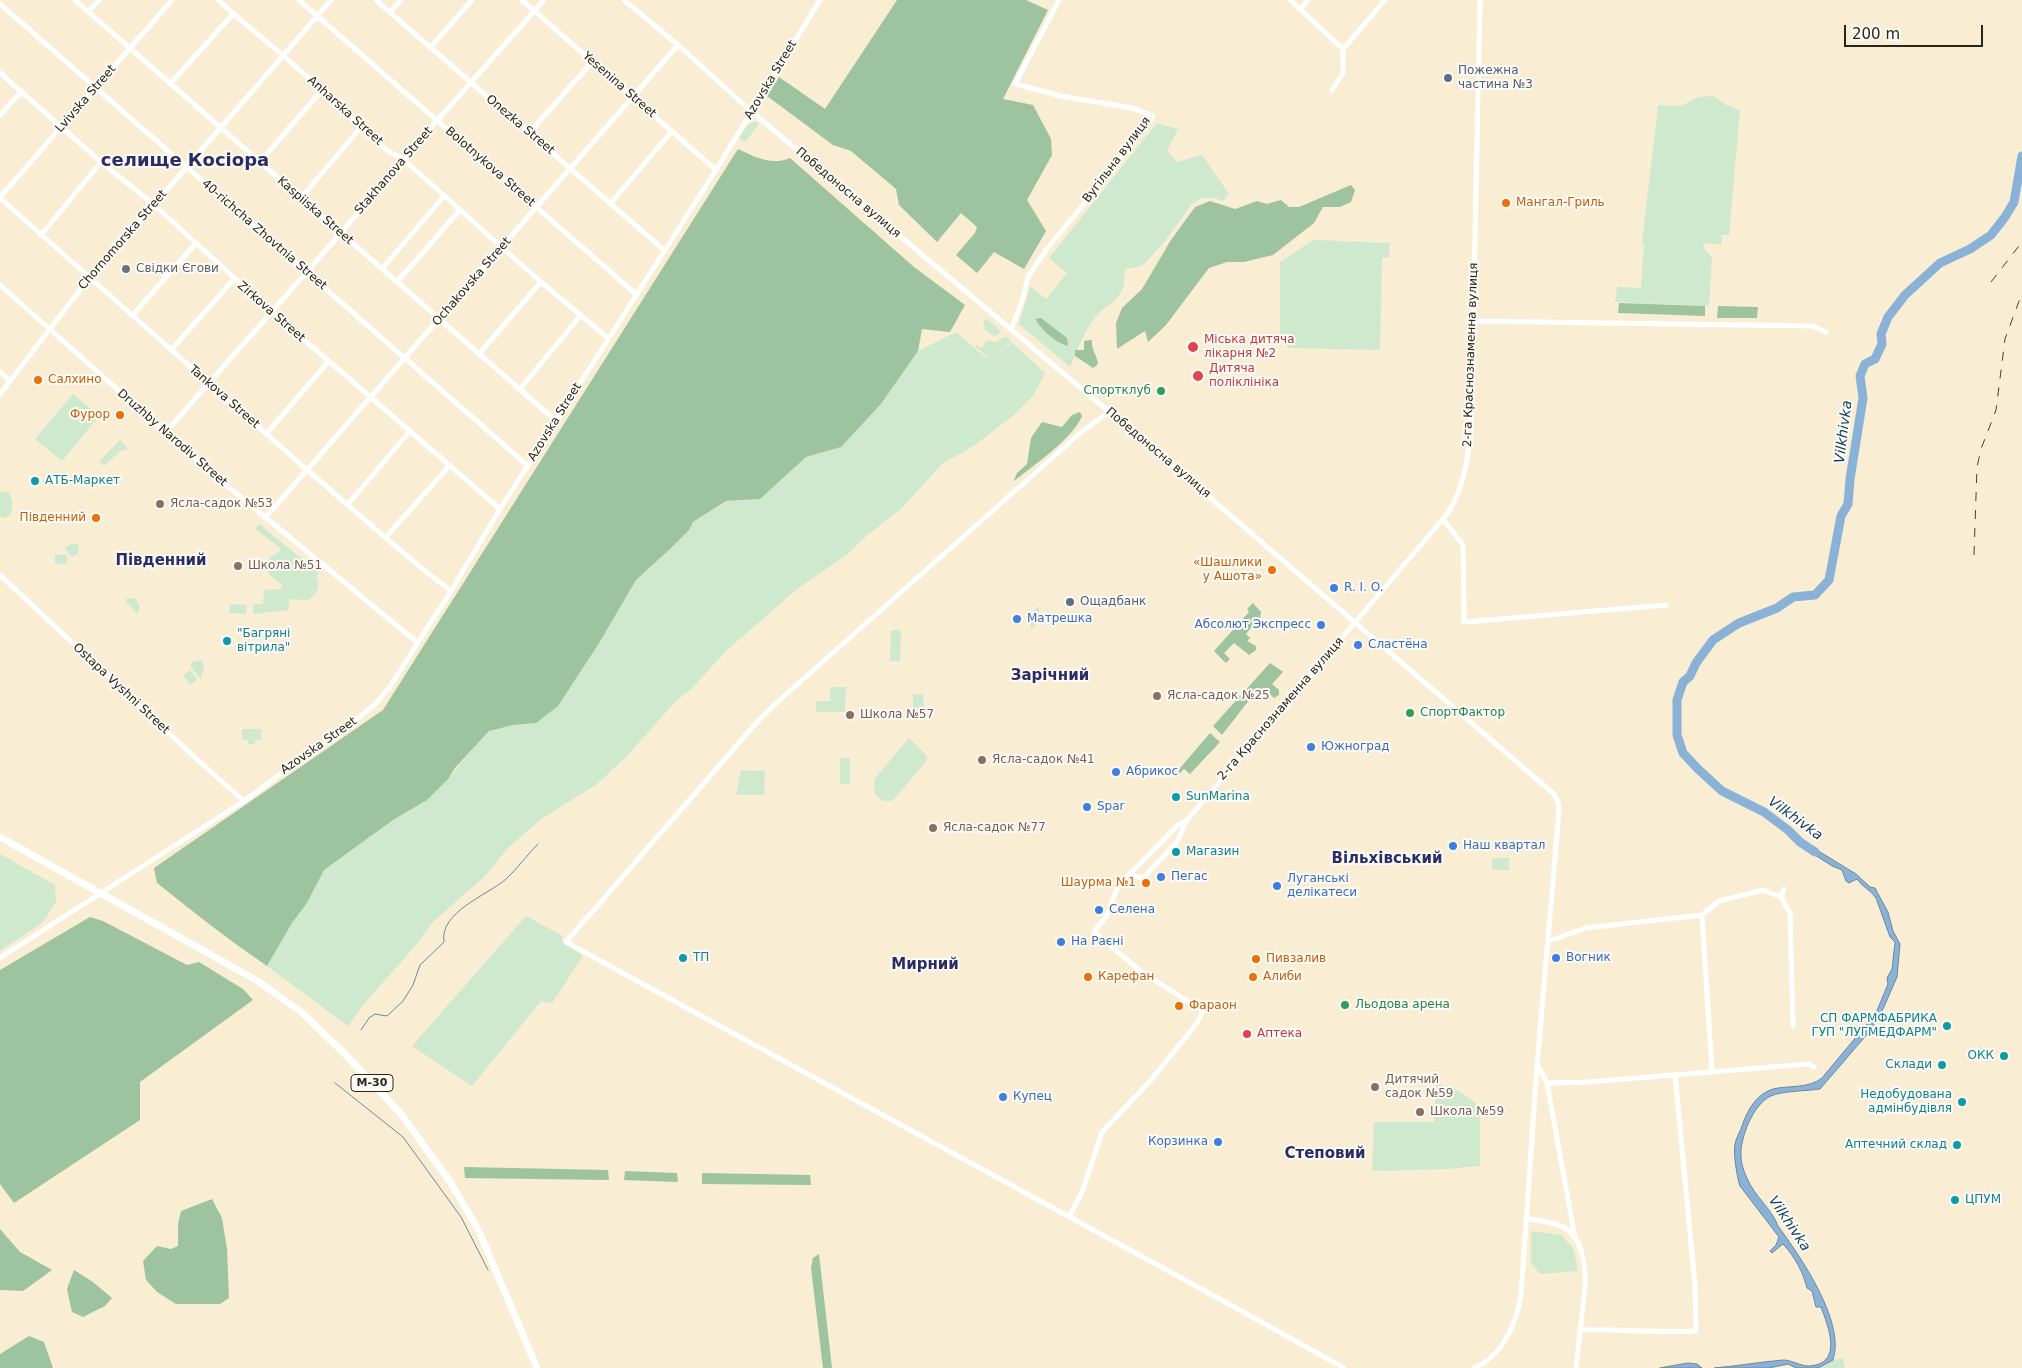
<!DOCTYPE html>
<html>
<head>
<meta charset="utf-8">
<style>
	body { margin:0 }
	#map { position:relative; width:2022px; height:1368px; overflow:hidden; background:#f9edd3; font-family:"DejaVu Sans",sans-serif }
	canvas { display:block }
	.scale { position:absolute; left:1844px; top:25px; width:139px; height:22px; box-sizing:border-box; border:2px solid #29251b; border-top:0; padding-left:6px; font-size:15px; line-height:18px; white-space:nowrap; color:#29251b; -webkit-text-stroke:4px #fefbf6; paint-order:stroke }
</style>
</head>
<body>
<div id="map">
<canvas width="2022" height="1368"></canvas>
<div class="scale">200 m</div>
</div>
<script>
const context = document.querySelector('canvas').getContext('2d');
context.lineJoin = 'round';
function fill(path, color) {
  context.fillStyle = color;
  context.fill(path, 'evenodd');
}
function stroke(path, color, width, dash) {
  context.strokeStyle = color;
  context.lineWidth = width;
  context.lineCap = dash ? 'butt' : 'round';
  context.setLineDash(dash || []);
  context.stroke(path);
}
function drawText(font, color, halo, rows, align = 'center') {
  context.font = font + ' "DejaVu Sans",sans-serif';
  context.lineWidth = 4;
  context.setLineDash([]);
  context.textBaseline = 'middle';
  context.strokeStyle = halo;
  context.fillStyle = color;
  for (const [text, x, y, turn = 0] of rows) {
    context.save();
    context.translate(x, y);
    context.rotate((+turn || 0) * Math.PI / 180);
    context.textAlign = isNaN(turn) ? turn : align;
    if (halo) context.strokeText(text, 0, 0);
    context.fillText(text, 0, 0);
    context.restore();
  }
}
fill(new Path2D(`
	M1713 96 1726 105 1740 110 1729 235H1722L1721 245 1704 243 1703 247 1712 258 1709 306 1615 302 1617 287 1641 288 1644 243H1642L1658 105 1681 106 1699 97Z
	M753 122H758V125L745 142 739 138 745 128Z
	M1157 123 1178 129 1167 151 1177 162 1202 155 1229 194 1223 201 1215 198H1201L1192 204 1165 241 1146 262 1141 266 1125 269C1123 276 1125 279 1124 285 1121 299 1107 305 1098 314 1085 328 1078 349 1070 367L1019 324 1030 286 1046 299 1067 273 1049 258Z
	M1313 240 1390 243 1389 257 1382 258 1380 350 1288 348 1280 334V262Z
	M987 319 1000 330 999 334 994 336 985 330 983 321Z
	M956 332 986 358 1012 343 1045 373 1033 396 1014 415 975 445 942 464 902 508 865 537 848 554 797 589 727 650 693 687 674 703 627 756 597 784 540 820 507 849 486 875 433 922 415 946 364 1004 348 1026 267 966 292 923 307 903 324 870 393 820 423 802 445 782 471 751 485 731 513 725 536 723 601 640 636 580 670 549 693 522 726 501 760 499 806 457 841 447 881 404 918 351Z
	M1006 336 1012 342 987 357 975 346 976 344 981 348 987 340 995 342Z
	M73 394 99 416 62 461 35 439Z
	M120 440 128 449 120 451 104 466 99 462Z
	M2 491 9 493C13 500 13 508 10 515L5 518 0 517V492Z
	M259 524 319 573 316 576C321 586 318 594 308 600L289 599V610L253 614V604H263L264 590 281 589 283 586 270 575 267 570 270 557 280 551V548L255 529Z
	M69 544H79L78 554 72 557 65 550 66 546H69Z
	M55 555H67V564H55Z
	M180 559H197V563L192 568H186L182 564Z
	M128 598 136 599 140 607 137 614 125 600Z
	M230 604 247 605 246 614 229 613Z
	M1039 606V621L1031 629V614Z
	M891 630H901L900 661H890Z
	M201 660 204 665 201 679 191 667V663L194 661Z
	M190 670 197 679 190 685 183 676Z
	M830 687H846L845 712H816V701H830Z
	M913 694H923L924 714H913Z
	M242 729H261V740H255V744H248V740L242 739Z
	M909 738 928 757 923 765 895 798 891 801H883L875 794 874 783 876 777Z
	M840 758H850V784H840Z
	M741 770 765 771 764 795H736Z
	M0 854 55 885 56 902 42 923 0 951Z
	M1492 858H1509V870H1492Z
	M526 916 563 936 562 941 583 956 552 1003 541 1001 472 1086 412 1046Z
	M1436 1083C1453 1087 1469 1095 1480 1108V1166L1447 1169 1372 1171 1374 1122H1434Z
	M1531 1231 1561 1235 1573 1248 1578 1271 1540 1274 1531 1263Z
	M1843 1358 1845 1368H1817L1833 1360Z`), '#cee9ce');
fill(new Path2D(`
	M897 0H1026L1048 10 1003 99 1033 105 1051 139 1052 155 1027 200 1046 231 1024 269 994 252 977 273 956 255 975 233 977 227 961 213 937 242 899 205 896 189 851 151 833 145 767 96 779 77 825 109Z
	M738 149C755 157 771 166 790 158L914 267 965 305 950 332 922 329 918 351 881 404 841 447 806 457 760 499 726 501 693 522 689 530 670 549 636 580 601 640 558 706 536 723 513 725 489 731 455 768 448 779 427 800 393 820 324 870 307 903 292 923 267 966C229 940 193 912 157 883L154 868 383 710Z
	M1351 185 1355 190 1351 202 1340 207H1323L1314 223 1273 255 1244 262H1227L1209 268 1166 325 1148 342 1145 331 1117 349 1116 323 1122 308 1142 289 1171 240 1195 207 1210 201 1235 209 1257 201 1267 204 1281 200 1289 207H1299Z
	M1619 303 1705 306V316L1618 313Z
	M1718 306 1758 307 1757 318H1717Z
	M1041 318 1067 338 1068 346C1054 342 1043 331 1035 319Z
	M1092 340C1091 350 1097 355 1098 364L1093 368 1075 356V350H1084V341Z
	M1080 412 1082 416C1073 439 1032 466 1013 482L1017 473 1027 464 1031 438 1042 422 1062 427 1072 415Z
	M1253 603 1261 612 1259 625H1253L1246 634 1250 638 1247 641 1256 646V650L1249 655 1234 643 1224 653 1230 659 1226 663 1214 651 1249 612 1247 609Z
	M1270 663 1283 672 1272 684 1279 690V695L1274 698 1267 691 1263 694 1257 690 1222 735 1213 726Z
	M1210 733 1220 742 1190 774 1184 769 1176 777 1174 775Z
	M90 917 103 921 187 965 199 962 243 989 253 1000 140 1082V1120L14 1203 0 1184V970Z
	M464 1167 608 1170 609 1180 465 1178Z
	M625 1171 677 1173 678 1182 624 1180Z
	M702 1173 810 1175 811 1185 702 1184Z
	M212 1199 222 1218 227 1249 229 1298 220 1304H176L157 1292 146 1280 143 1261 157 1246 171 1249 178 1246V1224L181 1211Z
	M0 1229 20 1252 52 1270 23 1291 0 1290Z
	M819 1254 832 1368H823L811 1268 813 1258Z
	M74 1270 93 1282 112 1298 105 1306 83 1317 72 1312 67 1289Z
	M29 1336 44 1342 53 1368H0V1354Z`), '#9dc49e');
const water = new Path2D(`
	M1807 844 1856 874 1870 887 1875 888 1888 912 1893 931 1900 944 1897 977 1883 1009 1870 1031 1820 1089C1807 1091 1781 1091 1771 1096 1753 1104 1740 1138 1741 1156 1741 1163 1744 1172 1747 1178 1754 1196 1772 1209 1778 1226 1800 1256 1846 1322 1833 1360L1818 1368H1796L1788 1364 1769 1368H1714C1737 1366 1760 1362 1783 1360 1792 1360 1800 1366 1809 1366 1844 1364 1828 1326 1821 1307H1816L1812 1291 1807 1288C1803 1272 1795 1257 1783 1244L1772 1253 1770 1251 1776 1245 1779 1237 1740 1186C1737 1177 1733 1153 1735 1144 1736 1138 1740 1132 1742 1126 1747 1111 1756 1094 1773 1089 1789 1085 1808 1089 1822 1078L1876 1013 1888 984 1887 978 1892 969 1895 942 1890 937 1876 898C1871 890 1862 887 1857 879L1849 883 1846 881 1842 870 1832 866 1804 848Z
	M1688 1363 1697 1364 1702 1368H1660Z`);
fill(water, '#89b2d6');
stroke(water, '#6c889e', 1);
stroke(new Path2D(`
	M361 1030 369 1018 375 1014 387 1016 403 1001 413 985 420 965 444 942C439 912 488 895 506 879 518 868 527 855 538 844
	M335 1083 403 1137 461 1217 488 1270`), '#6c889e', 1);
stroke(new Path2D(`
	M1815 852 1800 842 1788 830 1764 812 1722 791 1698 769 1683 753 1677 735V700L1683 682 1690 676 1696 663 1713 640 1739 623 1777 608 1793 597 1815 595 1829 580 1841 516 1848 504 1850 479 1863 398 1860 376 1865 364 1875 359 1882 344 1881 334 1888 317 1905 295 1940 263 1970 249 1991 235 2005 217 2014 202 2022 156`), '#89b2d6', 9);
stroke(new Path2D(`
	M75 0 556 421
	M218 0C252 31 289 59 322 90 344 110 376 148 403 159L541 282 608 338
	M299 0 637 295
	M376 0 664 250
	M522 0 716 170
	M624 0 678 45 752 112 1150 446 1554 794 1558 802 1559 811 1537 1066 1521 1295C1516 1324 1503 1356 1474 1368
	M1290 0 1343 49V73L1332 90
	M0 4 527 465
	M1300 9 1308 0
	M88 12 99 0
	M390 12 401 0
	M430 48 472 0
	M1343 49 1385 0
	M0 73 101 162 153 204 272 312 500 509
	M170 84 233 14
	M0 115 22 91
	M529 133 592 62
	M259 163 322 90
	M0 197 172 0
	M302 197 361 127
	M0 198 307 470C355 510 401 554 451 591
	M610 204 672 131
	M41 235 101 162
	M382 269 444 196
	M397 282 460 210
	M0 285 208 470 418 643
	M132 316 196 243
	M1473 321 1813 326 1826 332
	M1011 330 1022 301 1028 277 1046 250 1123 156 1153 116 1132 108 1061 96 1015 84 1059 0
	M171 350 234 279
	M479 354 541 282
	M0 372 10 381
	M520 389 581 315
	M0 394 76 295 331 0
	M1109 412 1080 433 774 705 758 721 566 942C826 1084 1086 1224 1344 1368
	M165 433 341 233 403 159 544 0
	M266 434 328 362
	M348 504 410 431
	M265 518 678 45
	M1443 519 1463 545 1464 622 1666 605
	M386 537 450 465
	M0 575 201 763 244 801
	M1130 874 1140 878 1145 876 1177 842 1187 820 1448 513C1464 487 1468 458 1471 428L1480 0
	M1784 889 1781 897 1790 913 1793 1026
	M1702 915 1712 1071
	M1549 941 1586 928 1702 915 1719 901 1763 890 1781 897
	M0 958 244 801 316 748 341 733 375 704 389 688 451 591 500 509 716 170 820 0
	M1538 1066 1547 1083 1575 1238
	M1547 1083 1588 1082 1809 1064 1814 1067
	M1070 1215 1082 1192 1102 1132 1151 1080 1197 1023 1203 1011 1143 973 1094 932 1107 915 1118 886 1178 825 1187 820
	M1526 1218C1538 1221 1555 1222 1565 1228 1583 1238 1586 1269 1585 1287L1576 1368
	M1581 1330C1620 1329 1658 1333 1696 1331L1695 1286 1675 1074`), '#fff', 5);
stroke(new Path2D(`
	M0 837 256 980 300 1011 345 1054 401 1114 451 1183 479 1231 537 1368`), '#fff', 7);
stroke(new Path2D(`
	M1991 282 2022 242
	M1974 555 1977 467 1981 449 1996 410 2005 339 2022 293`), '#443f33', 1, [9, 9]);
for (const [x, y, r, color] of [
	[1448,78,5,"#5c6f8a"],
	[1506,203,5,"#e8710a"],
	[126,269,5,"#6b7280"],
	[1193,347,6,"#e0444e"],
	[1198,376,6,"#e0444e"],
	[38,380,5,"#e8710a"],
	[1161,391,5,"#2e9e5b"],
	[120,415,5,"#e8710a"],
	[35,481,5,"#0f9aa8"],
	[160,504,5,"#8d6e63"],
	[96,518,5,"#e8710a"],
	[238,566,5,"#8d6e63"],
	[1272,570,5,"#e8710a"],
	[1334,588,5,"#3f7fe0"],
	[1070,602,5,"#5c6f8a"],
	[1017,619,5,"#3f7fe0"],
	[1321,625,5,"#3f7fe0"],
	[227,641,5,"#0f9aa8"],
	[1358,645,5,"#3f7fe0"],
	[1157,696,5,"#8d6e63"],
	[1410,713,5,"#2e9e5b"],
	[850,715,5,"#8d6e63"],
	[1311,747,5,"#3f7fe0"],
	[982,760,5,"#8d6e63"],
	[1116,772,5,"#3f7fe0"],
	[1176,797,5,"#0f9aa8"],
	[1087,807,5,"#3f7fe0"],
	[933,828,5,"#8d6e63"],
	[1453,846,5,"#3f7fe0"],
	[1176,852,5,"#0f9aa8"],
	[1161,877,5,"#3f7fe0"],
	[1146,883,5,"#e8710a"],
	[1277,886,5,"#3f7fe0"],
	[1099,910,5,"#3f7fe0"],
	[1061,942,5,"#3f7fe0"],
	[683,958,5,"#0f9aa8"],
	[1556,958,5,"#3f7fe0"],
	[1256,959,5,"#e8710a"],
	[1088,977,5,"#e8710a"],
	[1253,977,5,"#e8710a"],
	[1345,1005,5,"#2e9e5b"],
	[1179,1006,5,"#e8710a"],
	[1947,1026,5,"#0f9aa8"],
	[1247,1034,5,"#e0444e"],
	[2004,1056,5,"#0f9aa8"],
	[1942,1065,5,"#0f9aa8"],
	[1375,1087,5,"#8d6e63"],
	[1003,1097,5,"#3f7fe0"],
	[1962,1102,5,"#0f9aa8"],
	[1420,1112,5,"#8d6e63"],
	[1218,1142,5,"#3f7fe0"],
	[1957,1145,5,"#0f9aa8"],
	[1955,1200,5,"#0f9aa8"]
]) {
  const dot = new Path2D();
  dot.arc(x, y, r, 0, 2 * Math.PI);
  context.fillStyle = color;
  context.fill(dot);
  stroke(dot, '#fefbf6', 2);
}
for (const [x, y, w] of [
	[372,1083,42]
]) {
  const box = new Path2D();
  box.roundRect(x - w / 2, y - 8.5, w, 17, 4);
  context.fillStyle = '#fefbf6';
  context.fill(box);
  stroke(box, '#29251b', 1);
}
drawText('bold 11px', '#29251b', null, [
	["М-30",372,1083]
]);
drawText('12px', '#4e5e75', '#fefbf6', [
	["Пожежна",1458,71],
	["частина №3",1458,85],
	["Ощадбанк",1080,602]
], 'left');
drawText('12px', '#29251b', '#fefbf6', [
	["Azovska Street",771,80,-59],
	["Yesenina Street",619,85,41],
	["Lvivska Street",86,99,-49],
	["Anharska Street",345,111,42],
	["Onezka Street",520,125,40],
	["Вугільна вулиця",1117,160,-53],
	["Bolotnykova Street",490,167,41],
	["Stakhanova Street",394,171,-49],
	["Победоносна вулиця",848,193,40],
	["Kaspiiska Street",315,211,41],
	["40-richcha Zhovtnia Street",264,235,41],
	["Chornomorska Street",123,240,-49],
	["Ochakovska Street",472,282,-49],
	["Zirkova Street",271,312,41],
	["2-га Краснознаменна вулиця",1471,355,-88],
	["Tankova Street",224,397,41],
	["Azovska Street",555,422,-58],
	["Druzhby Narodiv Street",172,438,41],
	["Победоносна вулиця",1158,453,40],
	["Ostapa Vyshni Street",121,689,43],
	["2-га Краснознаменна вулиця",1281,709,-49],
	["Azovska Street",319,746,-35]
]);
drawText('12px', '#c56008', '#fefbf6', [
	["Мангал-Гриль",1516,203],
	["Салхино",48,380],
	["Фурор",110,415,"right"],
	["Південний",86,518,"right"],
	["«Шашлики",1262,563,"right"],
	["у Ашота»",1262,577,"right"],
	["Шаурма №1",1136,883,"right"],
	["Пивзалив",1266,959],
	["Карефан",1098,977],
	["Алиби",1263,977],
	["Фараон",1189,1006]
], 'left');
drawText('12px', '#5b616d', '#fefbf6', [
	["Свідки Єгови",136,269]
], 'left');
drawText('12px', '#be3a42', '#fefbf6', [
	["Міська дитяча",1204,340],
	["лікарня №2",1204,354],
	["Дитяча",1209,369],
	["поліклініка",1209,383],
	["Аптека",1257,1034]
], 'left');
drawText('12px', '#27864d', '#fefbf6', [
	["Спортклуб",1151,391,"right"],
	["СпортФактор",1420,713],
	["Льодова арена",1355,1005]
], 'left');
drawText('12px', '#0d838f', '#fefbf6', [
	["АТБ-Маркет",45,481],
	["\"Багряні",237,634],
	["вітрила\"",237,648],
	["SunMarina",1186,797],
	["Магазин",1186,852],
	["ТП",693,958],
	["СП ФАРМФАБРИКА",1937,1019,"right"],
	["ГУП \"ЛУГМЕДФАРМ\"",1937,1033,"right"],
	["ОКК",1994,1056,"right"],
	["Склади",1932,1065,"right"],
	["Недобудована",1952,1095,"right"],
	["адмінбудівля",1952,1109,"right"],
	["Аптечний склад",1947,1145,"right"],
	["ЦПУМ",1965,1200]
], 'left');
drawText('12px', '#785e54', '#fefbf6', [
	["Ясла-садок №53",170,504],
	["Школа №51",248,566],
	["Ясла-садок №25",1167,696],
	["Школа №57",860,715],
	["Ясла-садок №41",992,760],
	["Ясла-садок №77",943,828],
	["Дитячий",1385,1080],
	["садок №59",1385,1094],
	["Школа №59",1430,1112]
], 'left');
drawText('12px', '#366cbe', '#fefbf6', [
	["R. I. O.",1344,588],
	["Матрешка",1027,619],
	["Абсолют Экспресс",1311,625,"right"],
	["Сластёна",1368,645],
	["Южноград",1321,747],
	["Абрикос",1126,772],
	["Spar",1097,807],
	["Наш квартал",1463,846],
	["Пегас",1171,877],
	["Луганські",1287,879],
	["делікатеси",1287,893],
	["Селена",1109,910],
	["На Раєні",1071,942],
	["Вогник",1566,958],
	["Купец",1013,1097],
	["Корзинка",1208,1142,"right"]
], 'left');
drawText('italic 14px', '#083a5d', '#fefbf6', [
	["Vilkhivka",1844,432,-83],
	["Vilkhivka",1795,819,36],
	["Vilkhivka",1789,1224,56]
]);
drawText('bold 15px', '#292d67', '#fefbf6', [
	["Південний",161,561],
	["Зарічний",1050,676],
	["Вільхівський",1387,859],
	["Мирний",925,965],
	["Степовий",1325,1154]
]);
drawText('bold 18px', '#292d67', '#fefbf6', [
	["селище Косіора",185,161]
]);
</script>
</body>
</html>
